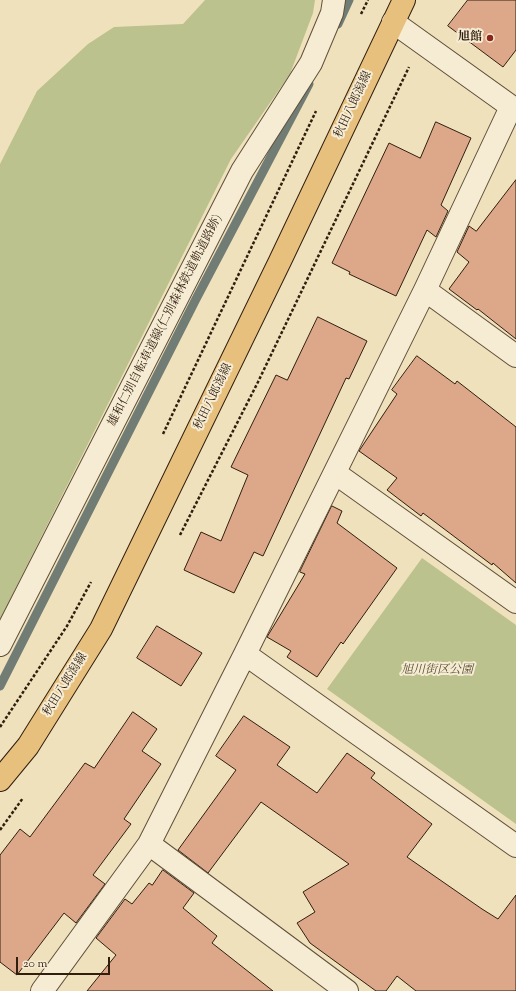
<!DOCTYPE html>
<html>
<head>
<meta charset="utf-8">
<style>
	body { margin:0 }
	#map { position:relative; width:516px; height:991px; overflow:hidden; background:#efe1bc; font-family:"Sorts Mill Goudy",serif }
	canvas { display:block }
	.scale { position:absolute; left:16px; top:957px; width:94px; height:18px; box-sizing:border-box; border:2px solid #311e0f; border-top:0; padding-left:5px; font-size:12px; line-height:14px; white-space:nowrap; color:#311e0f; -webkit-text-stroke:3px #f5ecd3; paint-order:stroke }
</style>
</head>
<body>
<div id="map">
<canvas width="516" height="991"></canvas>
<div class="scale">20 m</div>
</div>
<script>
const context = document.querySelector('canvas').getContext('2d');
context.lineJoin = 'round';
function fill(path, color) {
  context.fillStyle = color;
  context.fill(path, 'evenodd');
}
function stroke(path, color, width, dash) {
  context.strokeStyle = color;
  context.lineWidth = width;
  context.lineCap = dash ? 'butt' : 'round';
  context.setLineDash(dash || []);
  context.stroke(path);
}
function drawText(font, color, halo, rows, align = 'center') {
  context.font = font + ' "Sorts Mill Goudy","Noto Serif JP",serif';
  context.lineWidth = 4;
  context.setLineDash([]);
  context.textBaseline = 'middle';
  context.strokeStyle = halo;
  context.fillStyle = color;
  for (const [text, x, y, turn = 0] of rows) {
    context.save();
    context.translate(x, y);
    context.rotate((+turn || 0) * Math.PI / 180);
    context.textAlign = isNaN(turn) ? turn : align;
    if (halo) context.strokeText(text, 0, 0);
    context.fillText(text, 0, 0);
    context.restore();
  }
}
fill(new Path2D(`
	M205 0H315L313 13 290 74 231 159 0 619V164L37 91 88 44 114 27 183 24Z
	M422 558 516 625V824L327 689Z`), '#bcc28e');
stroke(new Path2D(`
	M338 24 349 0
	M0 686 196 299 309 84`), '#717d74', 9);
const building = new Path2D(`
	M468 0H516V50L503 67 448 26Z
	M436 122 471 138 441 205 448 211 436 237 427 230 396 296 349 274 350 272 332 263 389 143 420 158Z
	M516 180V339L478 309 477 310 449 289 469 262 457 252 469 226 476 231Z
	M318 317 367 341 349 379 346 378 263 556 254 552 234 593 184 570 201 532 221 541 248 475 231 467 276 375 287 380Z
	M417 356 455 384 457 381 516 427V583L493 563 492 565 423 513 421 516 387 490 397 478 359 451 397 394 392 390Z
	M332 506 342 511 337 523 397 568 343 644 341 642 317 677 287 657 291 651 267 637 305 574 300 572Z
	M157 626 202 653 181 686 137 658Z
	M133 712 157 729 142 751 161 764 124 819 131 824 93 875 105 884 76 923 64 913 17 975 0 962V855L20 829 30 837 85 763 94 768Z
	M244 716 290 747 277 765 317 793 347 753 375 773 371 778 432 824 407 857 482 909 498 919 516 895V991H416L397 976 386 991H376L310 943 297 923 315 912 303 892 349 864 261 802 208 873 178 850 236 770 216 756Z
	M163 870 194 893 183 908 217 936 212 943 273 991H87L116 955 96 938 125 899 132 904 149 883 152 885Z`);
fill(building, '#dca889');
stroke(building, '#311e0f', 1);
const minor = new Path2D(`
	M393 22 516 110
	M425 290 516 356
	M335 473 516 602
	M0 645 242 171 311 63 332 13 334 0
	M245 654 516 846
	M149 844 347 991
	M42 991 149 844 245 654 425 290 511 107`);
const major = new Path2D(`
	M0 780 28 746 101 629 280 261 404 0`);
stroke(minor, '#604f3a', 24);
stroke(major, '#311e0f', 24);
stroke(new Path2D(`
	M361 14 368 0
	M163 434 316 111
	M180 535 258 382 409 67
	M0 727 67 626 91 582
	M0 830 23 798`), '#311e0f', 2.5, [3, 2]);
stroke(minor, '#f5ecd3', 22);
stroke(major, '#e8c07e', 22);
for (const [x, y, r, color] of [
	[490,38,4,"#8f2418"]
]) {
  const dot = new Path2D();
  dot.arc(x, y, r, 0, 2 * Math.PI);
  context.fillStyle = color;
  context.fill(dot);
  stroke(dot, '#f5ecd3', 1.5);
}
drawText('bold 12px', '#311e0f', '#f5ecd3', [
	["旭館",482,38]
], 'right');
drawText('12px', '#311e0f', '#f5ecd3', [
	["秋田八郎潟線",354,105,-65],
	["雄和仁別自転車道線(仁別森林鉄道軌道路跡)",166,321,-63],
	["秋田八郎潟線",214,397,-64],
	["秋田八郎潟線",66,685,-58]
]);
drawText('italic 12px', '#5b4f35', '#f5ecd3', [
	["旭川街区公園",437,671]
]);
</script>
</body>
</html>
